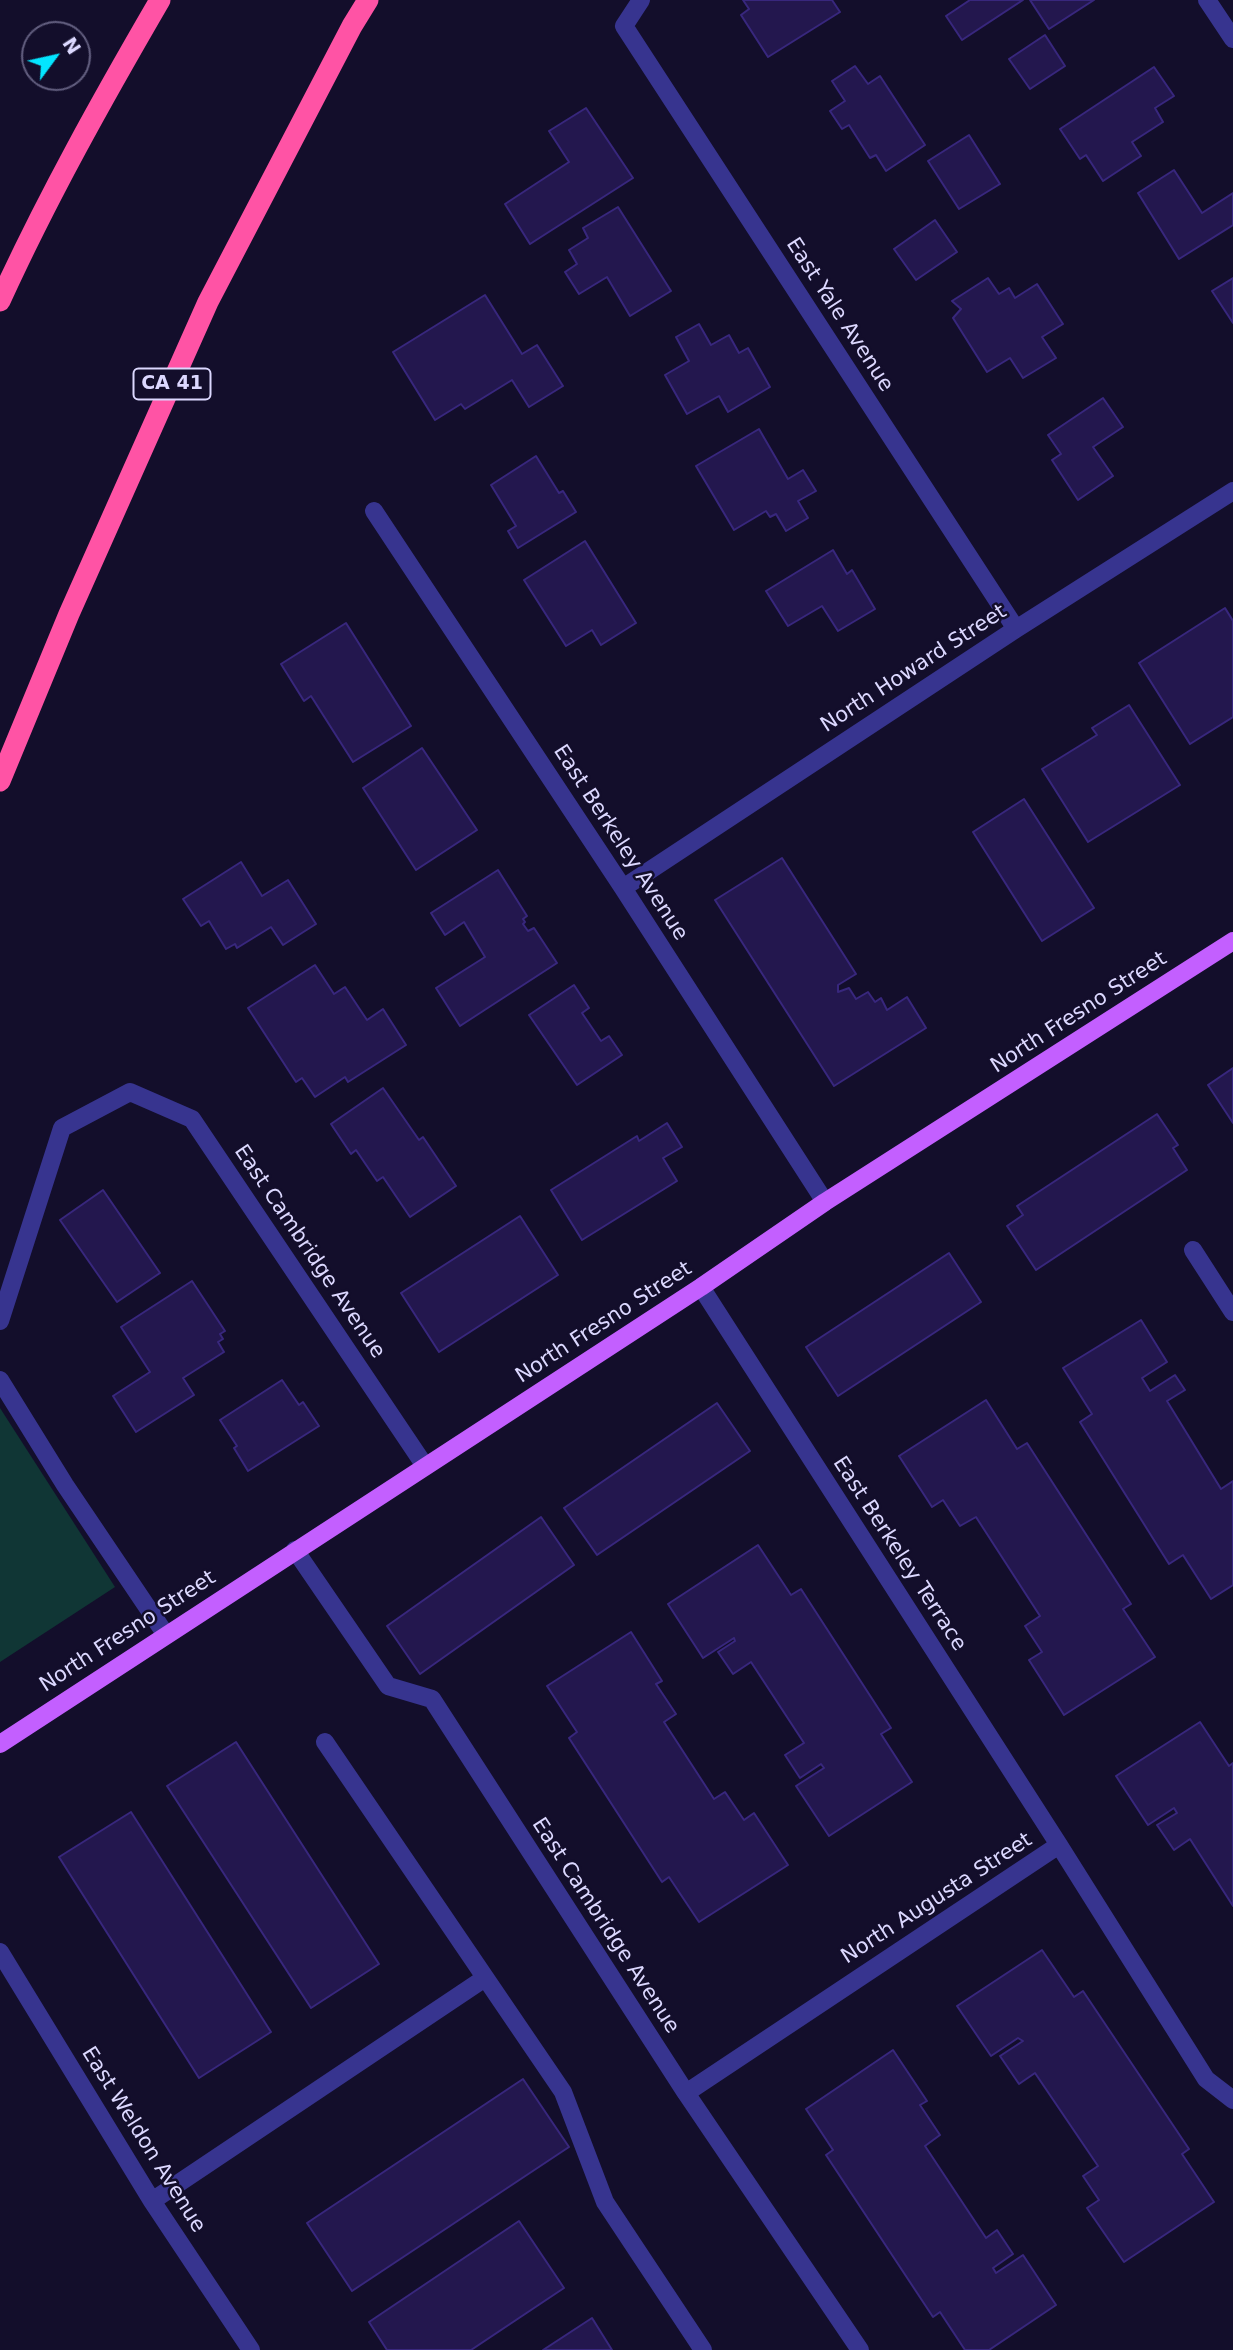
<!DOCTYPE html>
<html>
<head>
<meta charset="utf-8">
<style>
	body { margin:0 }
	#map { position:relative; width:1233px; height:2350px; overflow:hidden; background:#130e2b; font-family:"DejaVu Sans",sans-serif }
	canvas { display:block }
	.north { position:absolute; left:21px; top:21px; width:70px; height:70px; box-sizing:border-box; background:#130e2b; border:2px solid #635f80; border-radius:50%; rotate:57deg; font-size:19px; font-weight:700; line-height:28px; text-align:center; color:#dcd8ff }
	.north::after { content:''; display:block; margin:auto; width:24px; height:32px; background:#04e5ff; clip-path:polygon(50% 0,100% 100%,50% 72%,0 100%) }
</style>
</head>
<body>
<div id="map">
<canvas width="1233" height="2350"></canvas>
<div class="north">N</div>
</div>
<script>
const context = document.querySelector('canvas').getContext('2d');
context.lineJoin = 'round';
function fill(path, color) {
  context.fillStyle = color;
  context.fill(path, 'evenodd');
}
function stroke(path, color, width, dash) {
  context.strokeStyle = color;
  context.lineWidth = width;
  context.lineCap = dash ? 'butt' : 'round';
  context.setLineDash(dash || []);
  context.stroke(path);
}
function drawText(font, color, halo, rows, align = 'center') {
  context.font = font + ' "DejaVu Sans",sans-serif';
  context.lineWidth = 5;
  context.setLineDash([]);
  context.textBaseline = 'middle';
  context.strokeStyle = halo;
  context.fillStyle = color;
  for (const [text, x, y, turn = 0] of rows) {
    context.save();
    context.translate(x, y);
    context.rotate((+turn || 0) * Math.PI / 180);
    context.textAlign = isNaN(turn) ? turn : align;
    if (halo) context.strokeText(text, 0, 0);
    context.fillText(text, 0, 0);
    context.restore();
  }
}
fill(new Path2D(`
	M0 1408 115 1587 0 1662Z`), '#103635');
const building = new Path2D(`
	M743 0H832L840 12 768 57 741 15 749 9Z
	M970 0H1023L962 40 946 16Z
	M1030 0H1094L1049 29Z
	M1045 35 1065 66 1030 89 1009 59Z
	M855 66 868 84 880 76 925 145 886 171 876 155 870 158 849 125 842 129 830 111 845 101 832 81Z
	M1154 67 1174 96 1155 108 1163 122 1132 142 1141 156 1103 181 1086 155 1080 159 1060 129Z
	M586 108 633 178 530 244 505 204 569 162 549 131Z
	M969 135 1000 184 959 209 928 161Z
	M1174 170 1202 213 1233 193V225L1179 259 1138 193Z
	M618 207 671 291 630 316 607 277 579 294 565 272 577 264 569 250 588 238 583 228Z
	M935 220 957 252 916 280 894 249Z
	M988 278 999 294 1009 288 1015 298 1037 284 1063 324 1042 337 1056 358 1023 378 1010 358 987 372 953 318 961 309 952 301Z
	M1233 278V323L1212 291Z
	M485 295 522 354 537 345 563 386 529 407 512 380 465 409 461 404 435 420 393 352Z
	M699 324 711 345 729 335 739 353 748 348 770 387 728 412 719 396 687 414 665 375 689 361 676 337Z
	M1103 398 1123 427 1093 447 1113 476 1078 500 1052 460 1061 454 1048 435Z
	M759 429 788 479 803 470 816 491 798 501 808 518 786 531 776 514 770 517 766 511 734 530 696 466Z
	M536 456 559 493 563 491 576 512 518 548 508 531 516 526 491 485Z
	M585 541 636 623 601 645 592 630 566 646 524 580Z
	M833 550 847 574 852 570 875 609 838 631 822 606 788 626 766 591Z
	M1225 608 1233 621V717L1190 744 1139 663Z
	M346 623 411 726 353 762 311 696 304 701 281 664Z
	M1129 705 1180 785 1088 842 1042 769 1097 735 1092 728Z
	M422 748 477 830 416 870 363 788Z
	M1024 799 1094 908 1042 941 973 832Z
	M782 858 856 974 838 985V992L849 988 856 999 868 992 875 1002 881 998 887 1010 907 997 926 1028 834 1086 715 900Z
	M241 862 262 896 288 880 316 924 283 945 271 927 237 948 235 944 226 949 209 921 201 926 183 899Z
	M498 870 527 916 523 919 525 922 523 924 528 931 534 928 557 963 460 1026 436 988 485 957 464 922 445 935 431 913Z
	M315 965 334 994 345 987 367 1020 383 1009 406 1045 348 1082 345 1077 315 1097 302 1078 296 1082 248 1008Z
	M574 985 589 1008 582 1013 601 1041 609 1036 622 1055 577 1085 529 1015Z
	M1233 1068V1123L1208 1085Z
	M383 1088 419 1140 423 1137 456 1186 410 1217 383 1177 377 1181 356 1150 351 1154 331 1124Z
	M1157 1114 1178 1145 1173 1148 1187 1170 1036 1270 1007 1226 1023 1215 1017 1206Z
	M667 1123 682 1147 663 1158 677 1181 582 1240 551 1190 637 1136 639 1141Z
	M103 1190 160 1273 117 1302 60 1220Z
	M520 1216 558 1275 439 1352 401 1293Z
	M949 1253 981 1302 838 1396 806 1347Z
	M192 1281 225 1331 220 1334 223 1339 218 1342 224 1352 183 1378 194 1395 136 1432 113 1396 150 1372 121 1327Z
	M1141 1320 1167 1362 1142 1378 1150 1391 1175 1375 1185 1390 1167 1401 1221 1489 1233 1481V1585L1211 1599 1183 1555 1169 1564 1080 1422 1092 1414 1063 1368Z
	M282 1380 299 1405 303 1402 319 1426 248 1471 234 1448 237 1446 220 1420Z
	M986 1400 1017 1449 1027 1443 1131 1604 1123 1609 1155 1657 1064 1715 1029 1660 1042 1652 1025 1626 1040 1616 976 1517 960 1526 943 1500 932 1507 899 1456Z
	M717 1403 750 1451 597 1555 564 1508Z
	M541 1517 574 1565 420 1674 387 1626Z
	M758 1545 791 1595 801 1589 891 1728 881 1734 912 1782 829 1836 796 1786 824 1768 821 1764 800 1778 785 1755 804 1743 751 1662 733 1674 718 1652 735 1641 734 1638 703 1658 668 1604Z
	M631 1632 662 1681 656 1684 676 1714 664 1722 714 1799 725 1792 744 1820 754 1813 788 1865 699 1922 669 1877 662 1882 569 1738 577 1732 547 1686Z
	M1200 1722 1229 1766 1233 1763V1906L1190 1839 1174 1850 1157 1825 1177 1813 1174 1808 1148 1825 1116 1776Z
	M236 1742 379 1964 311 2008 167 1786Z
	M131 1812 271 2032 199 2078 59 1857Z
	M1042 1950 1074 1997 1083 1991 1189 2149 1182 2154 1214 2202 1124 2262 1087 2208 1099 2200 1083 2176 1098 2166 1035 2073 1019 2084 1000 2056 1023 2041 1018 2038 991 2056 957 2006Z
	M893 2050 927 2101 920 2105 940 2135 925 2146 986 2238 997 2230 1013 2254 993 2268 996 2273 1023 2255 1056 2305 989 2350H965L940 2312 933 2317 826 2155 833 2150 806 2109Z
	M523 2079 569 2147 352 2291 307 2223Z
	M519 2221 564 2288 471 2350H387L369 2322Z
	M592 2318 612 2350H543Z`);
fill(building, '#23174e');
stroke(building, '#38277d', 2);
stroke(new Path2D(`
	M641 0 624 26 1016 629
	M1207 0 1233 39
	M374 511 623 888 825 1202
	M623 888 1016 629 1233 491
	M1193 1250 1233 1312
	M701 1287 1059 1845 1206 2079 1233 2100
	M0 1321 62 1128 130 1092 192 1119 425 1466
	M0 1380 65 1485 166 1635
	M295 1550 388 1686 432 1699 686 2093 860 2350
	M325 1742 563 2092 605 2202 703 2350
	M0 1952 152 2201 251 2350
	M686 2093 1059 1845
	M152 2201 485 1978`), '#37348f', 18);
stroke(new Path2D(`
	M0 1744 701 1287 825 1202 1233 941`), '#c35fff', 18);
stroke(new Path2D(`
	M0 301C47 198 103 98 160 0
	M0 781 69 614 208 302 352 26 368 0`), '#ff53a5', 21);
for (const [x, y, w] of [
	[172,384,77]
]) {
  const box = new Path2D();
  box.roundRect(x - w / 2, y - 15.5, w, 31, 5);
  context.fillStyle = '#130e2b';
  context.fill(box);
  stroke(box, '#dcd8ff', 2);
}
drawText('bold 19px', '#dcd8ff', null, [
	["CA 41",172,384]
]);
drawText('21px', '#dcd8ff', '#130e2b', [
	["East Yale Avenue",839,315,57],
	["North Howard Street",914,669,-33],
	["East Berkeley Avenue",620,843,57],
	["North Fresno Street",1079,1013,-33],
	["East Cambridge Avenue",309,1252,56],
	["North Fresno Street",604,1323,-33],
	["East Berkeley Terrace",899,1554,57],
	["North Fresno Street",128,1632,-33],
	["North Augusta Street",937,1899,-33],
	["East Cambridge Avenue",605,1926,57],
	["East Weldon Avenue",143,2140,58]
]);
</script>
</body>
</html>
